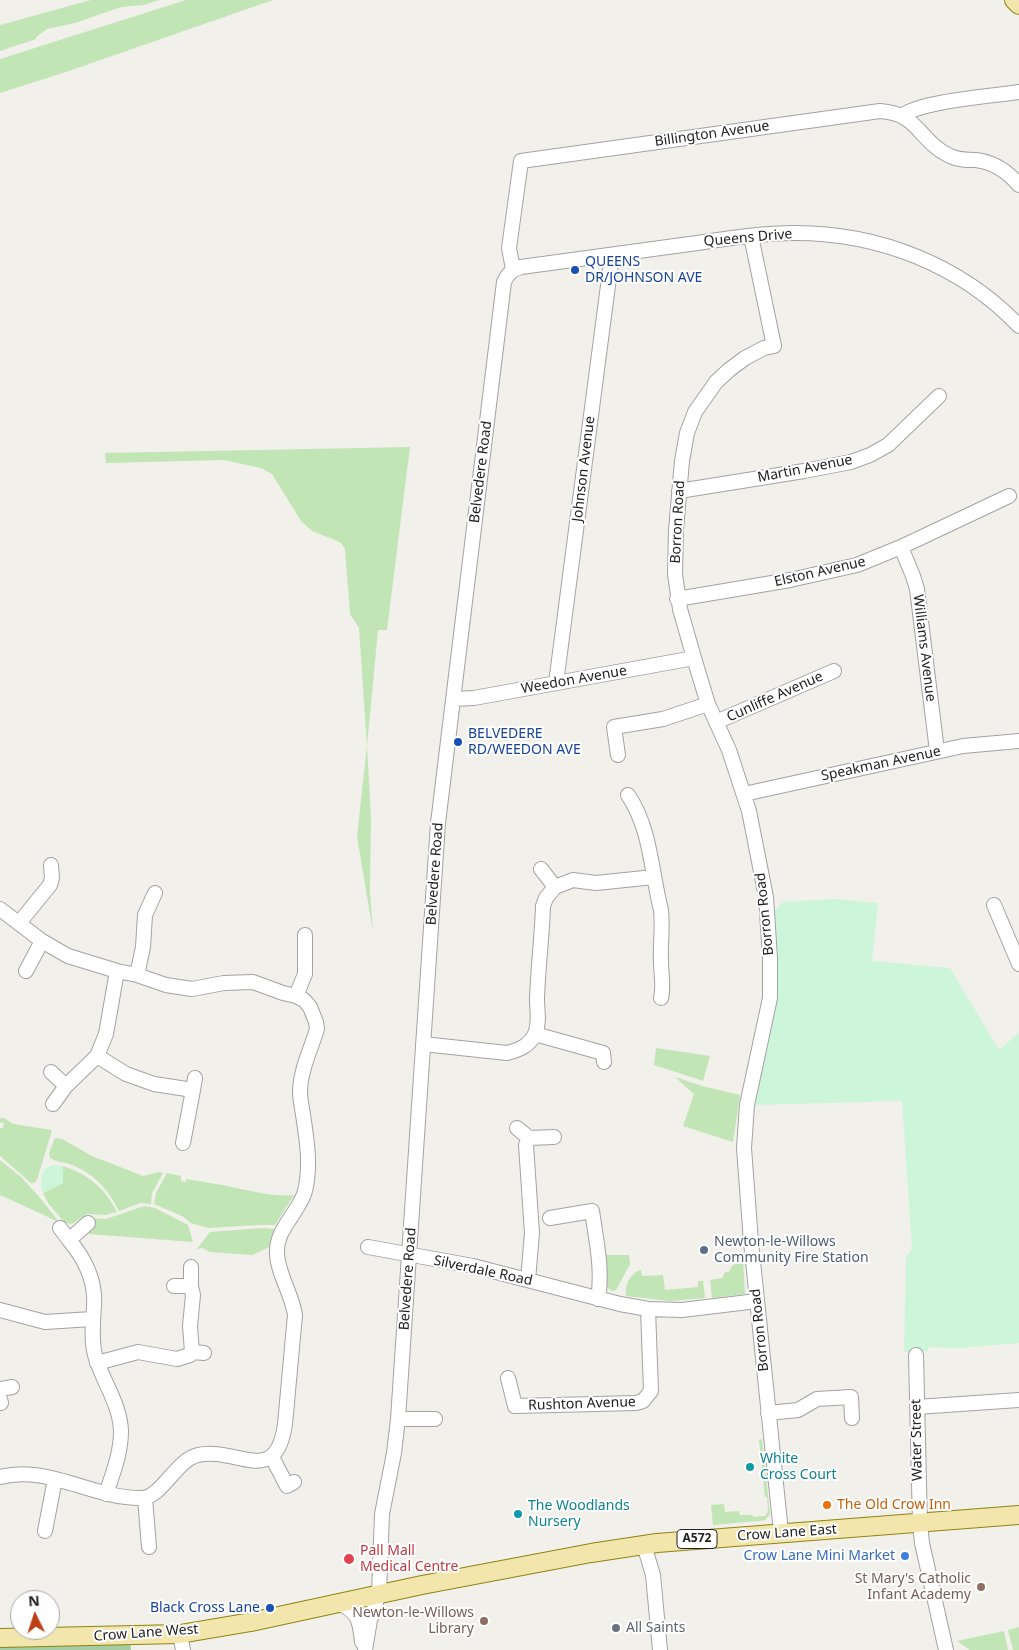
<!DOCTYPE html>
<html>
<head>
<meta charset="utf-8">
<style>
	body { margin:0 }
	#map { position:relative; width:1019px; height:1650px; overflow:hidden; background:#f1f0ea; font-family:"Noto Sans",sans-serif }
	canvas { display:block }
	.north { position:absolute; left:10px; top:1590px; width:50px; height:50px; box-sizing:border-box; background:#fff; border:1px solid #a7a7a7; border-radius:50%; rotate:356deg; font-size:14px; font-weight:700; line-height:20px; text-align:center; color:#222 }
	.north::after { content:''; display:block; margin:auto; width:18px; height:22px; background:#be3f16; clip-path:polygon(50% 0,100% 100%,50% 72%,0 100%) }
</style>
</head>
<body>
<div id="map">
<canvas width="1019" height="1650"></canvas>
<div class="north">N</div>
</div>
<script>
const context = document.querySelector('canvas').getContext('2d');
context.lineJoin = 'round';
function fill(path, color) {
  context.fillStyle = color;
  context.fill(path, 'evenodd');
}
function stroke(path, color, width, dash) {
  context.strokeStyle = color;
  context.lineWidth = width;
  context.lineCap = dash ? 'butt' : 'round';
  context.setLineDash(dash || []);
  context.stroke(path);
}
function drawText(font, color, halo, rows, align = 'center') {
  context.font = font + ' "Noto Sans",sans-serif';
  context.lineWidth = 4;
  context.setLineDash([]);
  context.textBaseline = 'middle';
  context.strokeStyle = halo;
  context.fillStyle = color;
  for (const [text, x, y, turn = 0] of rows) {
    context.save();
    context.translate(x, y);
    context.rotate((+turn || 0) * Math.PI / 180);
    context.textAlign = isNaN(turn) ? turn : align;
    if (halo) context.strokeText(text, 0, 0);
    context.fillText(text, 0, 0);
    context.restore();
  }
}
fill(new Path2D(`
	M91 0H159L144 5 121 7 75 23 47 29 36 37V39L0 51V25Z
	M186 0H273L66 72 0 93V59Z
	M410 447 387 630H378L367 746 371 817 370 892 373 932 357 836 367 746 359 628 350 614 345 549 341 543 335 540 312 531 301 521 272 474 261 468 224 460 106 463 105 453Z
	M656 1048 710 1056 703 1081 654 1065Z
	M675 1077 702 1086 740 1095 733 1142 683 1126 694 1094Z
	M0 1118H4L13 1124 52 1130 37 1180 34 1183H31L0 1156V1128H3L4 1123 0 1122Z
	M55 1138 62 1139 92 1156 143 1176 159 1172 163 1173 152 1193 151 1204 141 1203 119 1211C108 1189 93 1172 69 1164 63 1162 56 1162 50 1158L49 1153Z
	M0 1160 22 1178 41 1199 59 1222 0 1195Z
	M63 1166C89 1175 105 1188 117 1212L106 1215 87 1214 72 1224 65 1223 48 1203 43 1193 63 1183Z
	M167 1173 181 1176V1181L186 1182V1179C203 1182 220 1184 236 1188 256 1192 273 1197 294 1195L275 1225H258L208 1228 191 1223 182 1216 154 1204 156 1193Z
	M144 1206 155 1208 188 1225 193 1242 88 1234 94 1228 89 1218 106 1219Z
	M262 1228 274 1229 269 1247 252 1255 210 1252 202 1248 197 1249 210 1232Z
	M602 1255H629L630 1264 616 1290 612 1291 605 1286Z
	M743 1259 745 1294 712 1298 710 1280 722 1278 725 1272H729L732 1266Z
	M641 1270 642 1276 663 1275 665 1290 698 1287V1281H703L705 1298 670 1301 626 1296C624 1286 631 1272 641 1270Z
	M762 1439 770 1514 765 1520 759 1521 713 1525 711 1505 724 1504 725 1512 739 1511 740 1515H753V1517L765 1516 768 1511 767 1497H765L759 1440Z
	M1019 1627V1650H1013L1008 1630Z
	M1004 1631 1008 1650H970L957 1641Z`), '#c2e5b6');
fill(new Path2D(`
	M130 1640 131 1650H0V1643Z`), '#a5cca3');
fill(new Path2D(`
	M837 899 878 903 872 961 950 968 999 1050 1019 1033V1343L961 1348 928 1347V1351L904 1352 906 1257 912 1249 902 1101 753 1105 772 914 783 902Z
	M52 1165 63 1166V1183L43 1193C40 1183 40 1168 52 1165Z`), '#cdf5da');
const minor = new Path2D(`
	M903 115C922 101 993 96 1019 92
	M751 236 774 346 764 348 745 358 729 370 716 382 695 412 687 433 682 461 676 530 675 574 680 609 694 658 708 704 729 750 749 811 766 897 770 958V998L747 1105 744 1148 751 1242 781 1532
	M513 269 509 248 521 161 880 111C919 113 919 142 950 156 958 160 967 160 976 160 993 162 1008 172 1019 185
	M679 491 804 471 851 462 870 455 888 445 939 396
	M901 547 913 576 917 589 937 751
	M677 599 790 580 857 565 901 547 1009 496
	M556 683 612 255
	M454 699 474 698 694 658
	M716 722 834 671
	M618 755 614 727 663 719 708 704
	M744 794 963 746 1019 741
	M628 795C651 829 651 871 661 910 663 927 660 944 661 962 661 974 664 986 661 998
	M555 887 573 880 596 883 654 877
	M994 905 1019 964
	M0 909 42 941 68 956 117 971 137 975 166 985 192 989 224 983 253 982 283 993 296 996 304 1000 310 1007 316 1022 317 1029C311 1049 300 1071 300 1092 300 1099 302 1107 303 1115 307 1140 311 1166 305 1191 299 1213 276 1228 277 1253 277 1272 292 1294 295 1315L285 1424C276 1489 236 1446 198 1455 176 1460 162 1497 142 1498 93 1499 47 1464 0 1477
	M19 923 50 885 52 878 51 865
	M26 971 42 941
	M137 975 143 947 145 915 155 893
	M296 996 305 974V935
	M535 1034 603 1053 604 1062
	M423 1044 507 1053C519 1050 529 1046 535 1034 540 1022 537 1011 537 999 538 968 542 937 543 906L546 898 555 887 541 869
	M97 1056 126 1074 154 1084 193 1090 183 1143
	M51 1072 66 1086 97 1056 106 1034 117 971
	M193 1090 195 1078
	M53 1104 66 1086
	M517 1128 529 1138 554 1137
	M550 1218 592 1211C596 1239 603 1270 598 1299
	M88 1223 69 1240C85 1259 96 1280 94 1306 93 1322 91 1340 95 1355 102 1381 120 1403 121 1431 121 1453 113 1473 106 1494
	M60 1228 69 1240
	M368 1247 473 1266 620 1304 648 1309 682 1310 757 1301
	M528 1280 532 1233 526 1145 529 1138
	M174 1286H191V1267
	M191 1286 193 1295 190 1326 192 1352
	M0 1310 45 1322 92 1319
	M916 1355 920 1524 922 1543 946 1650
	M97 1363 138 1352 177 1359 190 1355 192 1352 204 1353
	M508 1378 515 1406 636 1403 643 1401 651 1391 648 1309
	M0 1389 12 1387
	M0 1399 1 1403
	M917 1407 1019 1400
	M768 1413 798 1410 817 1399 851 1397 852 1418
	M398 1419H435
	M272 1457 287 1486 294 1482
	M145 1498 149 1547
	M45 1531 55 1479
	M644 1545 653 1575 660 1650
	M337 1603C358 1610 360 1621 362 1642
	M180 1634 183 1650
	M365 1650 370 1620 379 1594 382 1514 394 1453 398 1419 438 823 504 282C508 273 512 270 521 267 572 260 623 253 675 246 714 241 755 233 795 233 879 233 961 265 1019 326`);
const major = new Path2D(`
	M1014 0 1019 5
	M0 1638 180 1634 251 1622 422 1585 591 1553 657 1543 1019 1515`);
stroke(minor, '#a3a3a3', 16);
stroke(major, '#8f8411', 20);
stroke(minor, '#fff', 14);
stroke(major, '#f3e6ad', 18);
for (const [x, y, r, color] of [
	[575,270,5,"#1a4fb4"],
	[458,742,5,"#1a4fb4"],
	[704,1250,5,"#5c6f8a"],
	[750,1467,5,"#0f9aa8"],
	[827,1505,5,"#e8710a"],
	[518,1514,5,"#0f9aa8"],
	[905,1556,5,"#3f7fe0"],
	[349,1559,6,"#e0444e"],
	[981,1587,5,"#8d6e63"],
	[270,1608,5,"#1a4fb4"],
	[484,1621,5,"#8d6e63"],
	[616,1628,5,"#6b7280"]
]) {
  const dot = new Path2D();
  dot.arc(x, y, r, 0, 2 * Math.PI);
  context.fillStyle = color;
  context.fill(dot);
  stroke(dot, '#fff', 2);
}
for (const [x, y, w] of [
	[697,1539,40]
]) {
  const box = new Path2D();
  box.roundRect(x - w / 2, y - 9.5, w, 19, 4);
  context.fillStyle = '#fff';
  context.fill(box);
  stroke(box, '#222', 1);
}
drawText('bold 12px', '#222', null, [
	["A572",697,1539]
]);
drawText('14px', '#222', '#fff', [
	["Billington Avenue",712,134,-8],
	["Queens Drive",748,238,-5],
	["Johnson Avenue",584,469,-83],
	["Martin Avenue",805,469,-11],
	["Belvedere Road",481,472,-83],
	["Borron Road",678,522,-87],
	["Elston Avenue",820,572,-13],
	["Williams Avenue",924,648,83],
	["Weedon Avenue",574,680,-10],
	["Cunliffe Avenue",775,697,-24],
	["Speakman Avenue",881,764,-12],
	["Belvedere Road",435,874,-86],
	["Borron Road",765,914,-96],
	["Silverdale Road",483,1271,12],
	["Belvedere Road",408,1279,-86],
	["Borron Road",760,1330,-96],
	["Rushton Avenue",582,1404,-2],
	["Water Street",917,1440,-91],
	["Crow Lane East",787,1533,-4],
	["Crow Lane West",146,1633,-4]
]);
drawText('14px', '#164399', '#fff', [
	["QUEENS",585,262],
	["DR/JOHNSON AVE",585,278],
	["BELVEDERE",468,734],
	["RD/WEEDON AVE",468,750],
	["Black Cross Lane",260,1608,"right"]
], 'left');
drawText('14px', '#4e5e75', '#fff', [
	["Newton-le-Willows",714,1242],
	["Community Fire Station",714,1258]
], 'left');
drawText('14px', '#0d838f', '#fff', [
	["White",760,1459],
	["Cross Court",760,1475],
	["The Woodlands",528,1506],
	["Nursery",528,1522]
], 'left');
drawText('14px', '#c56008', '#fff', [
	["The Old Crow Inn",837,1505]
], 'left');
drawText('14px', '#be3a42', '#fff', [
	["Pall Mall",360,1551],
	["Medical Centre",360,1567]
], 'left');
drawText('14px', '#366cbe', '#fff', [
	["Crow Lane Mini Market",895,1556]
], 'right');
drawText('14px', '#785e54', '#fff', [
	["St Mary's Catholic",971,1579],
	["Infant Academy",971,1595],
	["Newton-le-Willows",474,1613],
	["Library",474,1629]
], 'right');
drawText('14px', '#5b616d', '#fff', [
	["All Saints",626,1628]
], 'left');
</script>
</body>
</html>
